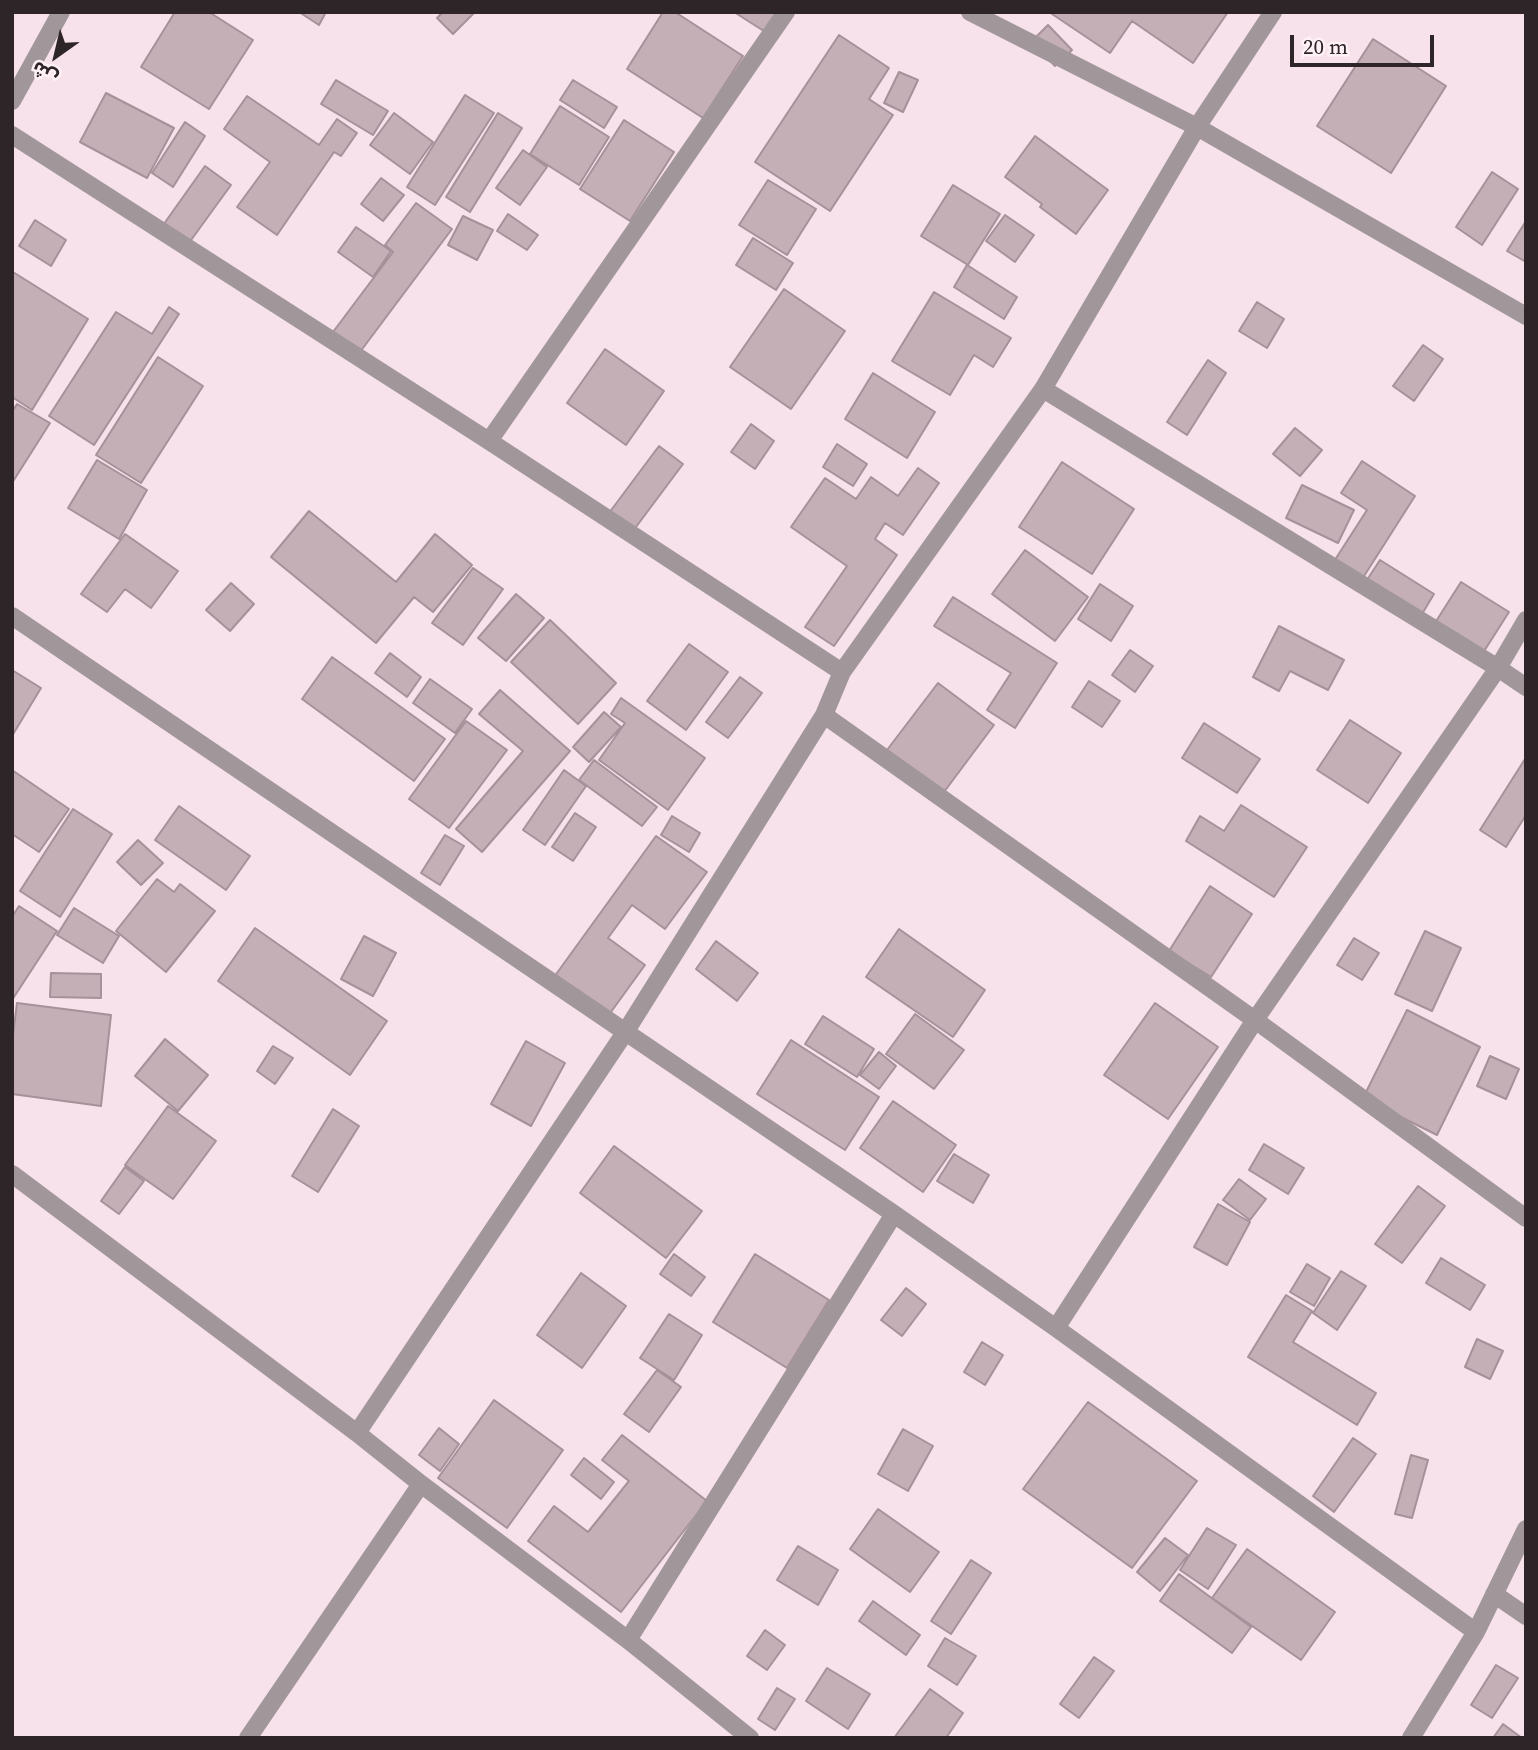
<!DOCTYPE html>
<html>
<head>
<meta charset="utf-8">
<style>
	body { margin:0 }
	#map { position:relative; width:1538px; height:1750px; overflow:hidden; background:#f7e1ea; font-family:"Source Serif 4","Noto Sans Arabic",serif }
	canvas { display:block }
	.frame { position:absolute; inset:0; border:14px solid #2d2528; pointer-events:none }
	.north { position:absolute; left:21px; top:21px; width:70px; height:70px; -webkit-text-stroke:5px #fff1f6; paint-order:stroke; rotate:214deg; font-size:19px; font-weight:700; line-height:28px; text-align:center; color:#2d2528 }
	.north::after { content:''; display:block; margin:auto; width:24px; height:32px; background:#2d2528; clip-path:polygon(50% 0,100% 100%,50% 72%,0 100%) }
	.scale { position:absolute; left:1290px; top:35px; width:144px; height:32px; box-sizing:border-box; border:4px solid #2d2528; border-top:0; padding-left:9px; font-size:21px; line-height:24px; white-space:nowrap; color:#2d2528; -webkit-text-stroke:5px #fff1f6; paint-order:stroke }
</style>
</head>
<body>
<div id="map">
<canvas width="1538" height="1750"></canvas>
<div class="frame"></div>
<div class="north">ش</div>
<div class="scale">20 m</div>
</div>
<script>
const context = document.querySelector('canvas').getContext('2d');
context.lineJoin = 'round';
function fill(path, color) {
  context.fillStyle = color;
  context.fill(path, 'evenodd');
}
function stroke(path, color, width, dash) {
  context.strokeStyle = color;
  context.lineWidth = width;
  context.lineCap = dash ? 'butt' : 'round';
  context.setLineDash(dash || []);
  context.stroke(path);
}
const building = new Path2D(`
	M175 12H209L253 40 209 109 141 67Z
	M299 12H326L319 25Z
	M443 12H475L453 34 437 18Z
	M663 12H675L743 56 703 118 627 69Z
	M734 12H785L770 35Z
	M1049 12H1228L1193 63 1132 21 1110 53Z
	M1048 25 1072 50 1055 66 1031 42Z
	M839 35 889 68 869 99 893 115 830 211 755 162Z
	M1373 39 1446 86 1391 173 1317 126Z
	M899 72 918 80 903 112 884 103Z
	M336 80 388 111 373 135 321 104Z
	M573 80 617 107 604 128 560 100Z
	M106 93 174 128 147 178 80 142Z
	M465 95 494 113 435 205 407 187Z
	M247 96 319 145 337 119 357 133 341 156 334 152 277 235 237 207 270 162 224 129Z
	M560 106 609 137 579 185 530 154Z
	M394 113 433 142 410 174 370 145Z
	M498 113 522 128 470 212 446 197Z
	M624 120 674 152 630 221 580 189Z
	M185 122 205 136 173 187 152 173Z
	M1035 136 1108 190 1076 234 1040 207 1042 204 1005 177Z
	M523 150 547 167 520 205 496 188Z
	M205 166 231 185 186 247 161 228Z
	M1492 172 1518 189 1482 245 1456 227Z
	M381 178 404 195 383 221 361 204Z
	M768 180 816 209 787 255 739 225Z
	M953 185 1000 214 968 265 921 236Z
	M416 203 452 229 360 352 333 332 393 252 385 245Z
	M508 214 538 235 527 250 497 231Z
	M1005 215 1034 235 1015 262 986 241Z
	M463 216 493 230 477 260 448 245Z
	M35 220 66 240 51 266 19 246Z
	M1526 221V262L1507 251Z
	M356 227 391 251 373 277 338 252Z
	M753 238 793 263 776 290 736 265Z
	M967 265 1017 297 1004 319 954 287Z
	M13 272 88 319 32 410 12 397Z
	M784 289 845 331 791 409 730 367Z
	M934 292 1011 338 993 367 974 355 950 395 892 361Z
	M1257 302 1284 319 1267 348 1239 331Z
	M169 307 179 314 94 445 49 416 116 312 152 334Z
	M1423 345 1443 359 1414 401 1393 386Z
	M605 349 664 391 626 445 567 403Z
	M158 357 203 386 141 483 96 455Z
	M1208 360 1226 373 1187 435 1167 422Z
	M873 373 935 412 907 458 845 419Z
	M17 404 50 423 12 483V412Z
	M751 424 774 441 755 469 731 452Z
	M1295 428 1322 450 1300 476 1273 454Z
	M837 444 867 464 853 486 823 467Z
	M659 446 683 464 633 531 609 513Z
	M97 460 147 490 119 539 68 508Z
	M1362 461 1415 496 1359 584 1331 566 1367 510 1341 493Z
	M1062 462 1134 509 1092 574 1019 527Z
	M918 468 939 483 903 535 885 523 875 539 897 555 834 646 805 627 847 566 791 527 825 478 856 499 871 477 898 496Z
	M1302 485 1354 510 1338 543 1286 518Z
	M309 511 396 582 435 534 472 565 433 612 414 597 376 643 271 557Z
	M125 534 178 571 151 608 125 589 107 612 81 594Z
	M1025 550 1088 597 1055 641 992 594Z
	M1380 560 1434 594 1416 624 1361 589Z
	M473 568 503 589 463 645 432 623Z
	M1461 582 1509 612 1481 656 1433 626Z
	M231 583 254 604 230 631 206 610Z
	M1100 584 1133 606 1111 641 1078 619Z
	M516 594 544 618 506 661 478 638Z
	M953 597 1057 663 1015 728 987 710 1011 673 934 626Z
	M550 620 616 683 578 724 511 662Z
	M1279 626 1344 660 1328 690 1290 671 1279 691 1253 677Z
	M689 644 728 672 686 730 647 701Z
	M1130 650 1153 666 1135 692 1112 675Z
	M390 653 421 677 407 697 375 673Z
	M332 657 445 739 414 781 302 699Z
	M12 670 41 688 12 736Z
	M740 677 762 693 728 738 706 722Z
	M430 679 472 709 455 733 413 703Z
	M1089 681 1120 701 1102 727 1072 707Z
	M938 683 994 725 944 792 887 750Z
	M500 690 570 751 482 852 456 829 523 751 479 714Z
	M621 698 705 758 668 810 599 760 625 723 611 714Z
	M604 712 621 727 589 762 573 747Z
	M1350 720 1401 753 1368 803 1317 770Z
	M466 721 507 750 449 828 409 799Z
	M1204 723 1260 759 1237 793 1182 758Z
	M1525 759 1526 815 1506 847 1480 830Z
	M594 760 657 807 642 826 579 780Z
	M12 770 69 809 39 852 12 834Z
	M564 770 586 786 545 845 523 830Z
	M1241 805 1307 847 1274 897 1186 841 1200 816 1224 831Z
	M179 806 250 856 226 890 155 840Z
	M73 809 112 834 60 917 20 891Z
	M575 813 596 827 573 861 552 847Z
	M672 816 700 833 689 852 661 835Z
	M445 835 464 846 440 885 421 873Z
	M656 836 707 872 665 929 632 905 608 938 645 965 603 1023 549 984Z
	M138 840 163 863 141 885 117 862Z
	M157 879 174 892 180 884 215 911 166 972 116 931Z
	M1210 886 1252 914 1211 977 1169 951Z
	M19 906 57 931 12 1000V917Z
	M74 908 119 936 103 963 57 935Z
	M255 928 387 1021 350 1075 218 981Z
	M899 929 985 990 953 1037 866 977Z
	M1425 931 1461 948 1432 1011 1395 994Z
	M364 936 396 953 373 996 341 979Z
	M1354 938 1379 953 1362 980 1337 965Z
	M716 941 758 973 737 1001 696 969Z
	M51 973 101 974V998L50 997Z
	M17 1003 111 1015 101 1106 12 1094V1043Z
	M1155 1003 1218 1047 1168 1119 1104 1075Z
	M1407 1010 1480 1047 1437 1135 1363 1098Z
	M915 1014 964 1050 934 1089 886 1054Z
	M823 1016 874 1049 857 1077 805 1044Z
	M165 1039 208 1075 178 1111 135 1076Z
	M791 1040 879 1097 845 1150 757 1094Z
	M526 1041 565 1063 531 1126 491 1104Z
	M273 1046 293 1058 275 1084 257 1071Z
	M879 1052 896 1066 879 1089 860 1075Z
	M1490 1056 1519 1069 1506 1099 1477 1086Z
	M893 1101 956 1145 923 1192 860 1148Z
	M168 1106 216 1141 173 1199 125 1165Z
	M333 1109 359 1126 318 1192 292 1176Z
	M1264 1144 1304 1168 1288 1194 1249 1170Z
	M614 1146 702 1211 666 1258 580 1193Z
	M954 1154 989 1175 973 1203 937 1181Z
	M125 1167 144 1181 119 1214 101 1201Z
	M1239 1179 1266 1199 1250 1220 1223 1200Z
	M1418 1186 1445 1206 1402 1263 1375 1244Z
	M1218 1204 1250 1222 1227 1265 1194 1247Z
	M674 1254 705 1277 691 1296 660 1274Z
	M755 1254 829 1300 787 1368 713 1322Z
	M1441 1258 1485 1285 1470 1310 1426 1283Z
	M1307 1264 1330 1278 1314 1306 1290 1292Z
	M1341 1271 1366 1286 1337 1330 1313 1313Z
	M581 1273 626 1306 582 1368 537 1335Z
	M906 1288 926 1304 902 1336 881 1320Z
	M1286 1295 1312 1311 1293 1342 1376 1393 1357 1425 1248 1357Z
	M669 1314 702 1335 674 1380 640 1358Z
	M1477 1339 1503 1351 1490 1379 1465 1367Z
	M982 1342 1003 1355 985 1385 964 1372Z
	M657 1370 681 1387 649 1432 624 1414Z
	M494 1400 563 1450 507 1528 438 1478Z
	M1088 1402 1197 1481 1132 1568 1023 1489Z
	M439 1428 459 1444 440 1471 419 1455Z
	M903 1429 933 1446 908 1491 878 1474Z
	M622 1435 707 1501 621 1612 528 1541 554 1506 588 1532 629 1481 602 1460Z
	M1353 1438 1376 1454 1334 1512 1313 1496Z
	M1411 1455 1428 1460 1412 1518 1395 1514Z
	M584 1458 614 1482 601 1499 571 1475Z
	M878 1509 939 1552 910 1592 850 1549Z
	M1207 1528 1236 1545 1208 1589 1180 1570Z
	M1165 1538 1188 1555 1160 1591 1137 1572Z
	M798 1546 838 1570 818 1605 777 1580Z
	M1247 1549 1335 1612 1301 1660 1212 1598Z
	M971 1560 991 1573 951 1634 931 1621Z
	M1179 1574 1251 1627 1232 1653 1160 1601Z
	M873 1601 920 1635 906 1655 859 1621Z
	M765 1630 785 1645 767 1670 747 1656Z
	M945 1638 976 1656 957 1685 928 1666Z
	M1094 1657 1114 1671 1079 1718 1060 1704Z
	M1496 1665 1518 1678 1492 1718 1471 1705Z
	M827 1668 870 1694 848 1729 806 1701Z
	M777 1688 795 1699 775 1730 758 1719Z
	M930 1689 963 1713 946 1738H894Z
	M1503 1724 1522 1738H1493Z`);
fill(building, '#c4afb7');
stroke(building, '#a6919a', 2);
stroke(new Path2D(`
	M970 12 1197 127 1526 316
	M12 101 61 12
	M12 135 489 441 842 672
	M1043 389 1498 668 1526 687
	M489 441 786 12
	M12 616 894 1214 1056 1328 1476 1632
	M824 715 1255 1020 1526 1218
	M12 1174 357 1433 421 1484 628 1640 750 1738
	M1056 1328 1255 1020 1498 668 1526 620
	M357 1433 626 1031 824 715 842 672 1043 389 1197 127 1273 12
	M1494 1594 1526 1616
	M628 1640 894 1214
	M248 1738 421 1484
	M1411 1738 1476 1632 1526 1529`), '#a1979b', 18);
</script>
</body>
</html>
